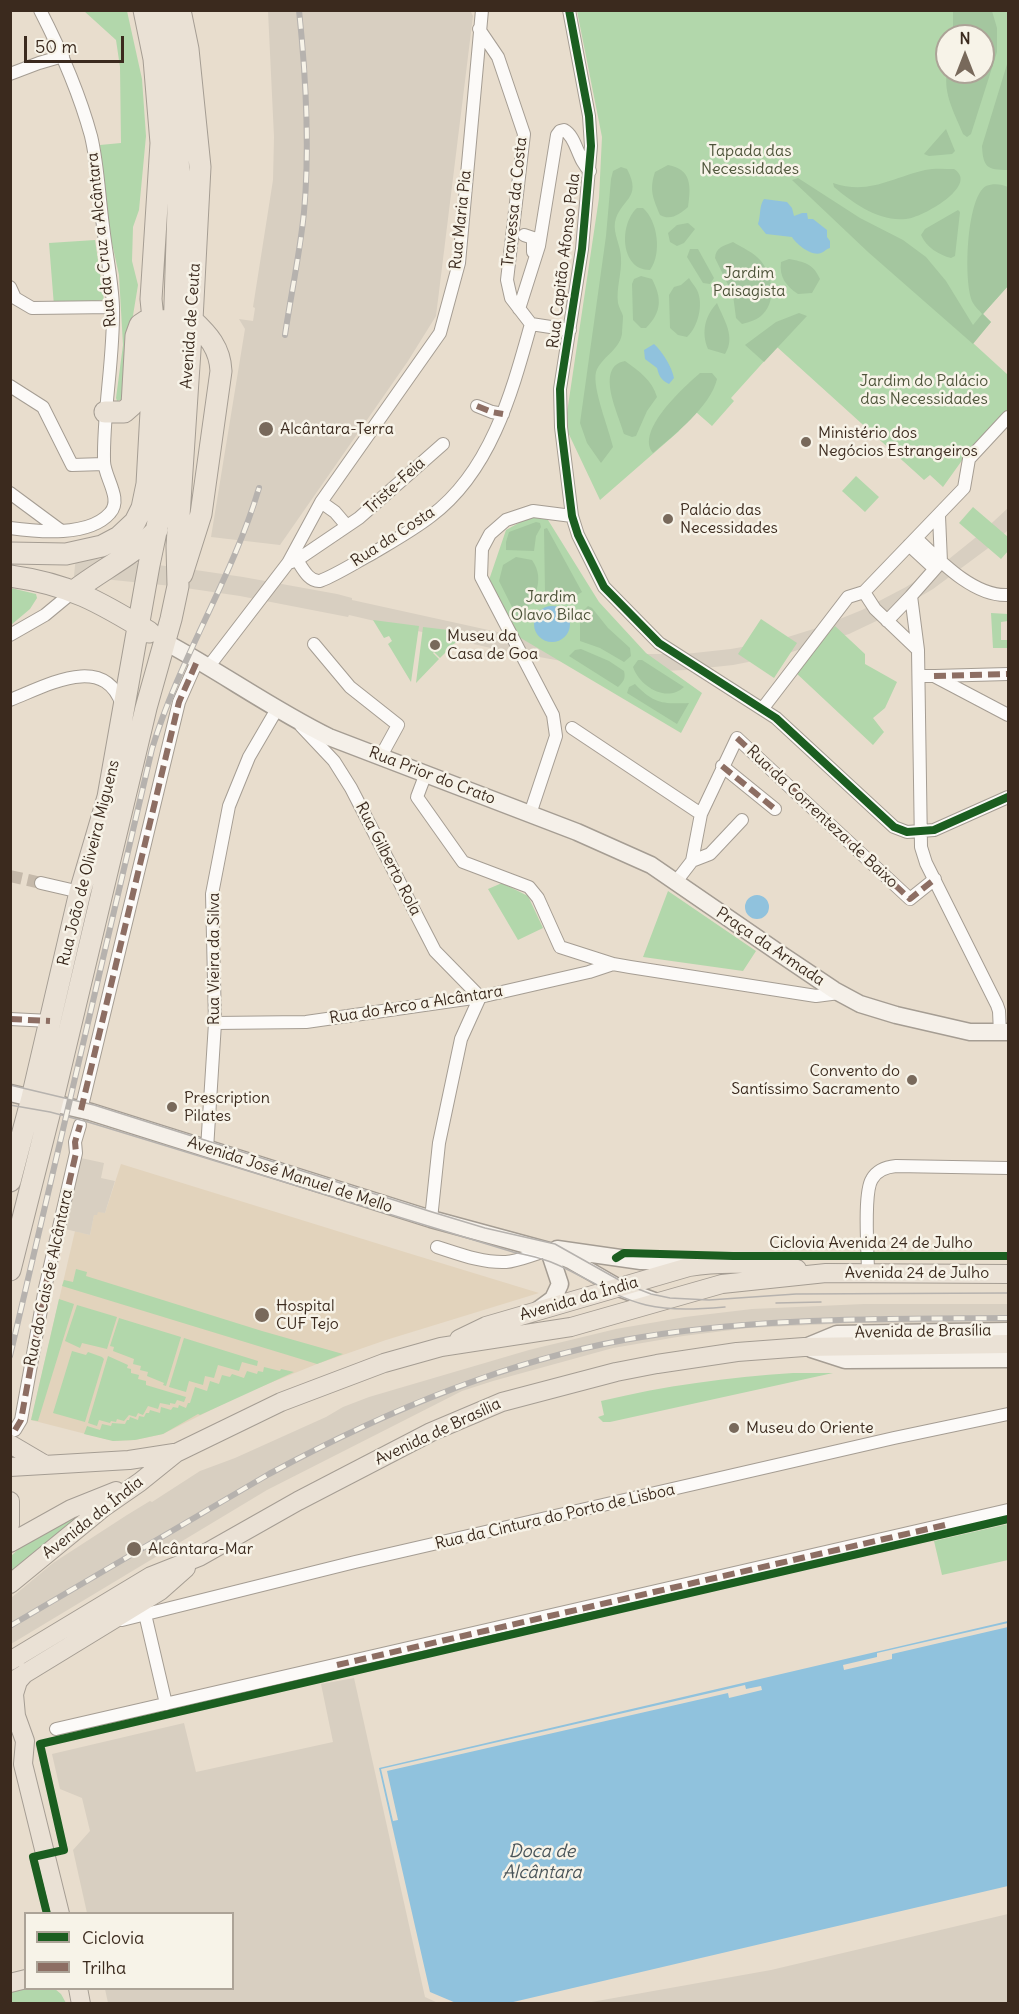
<!DOCTYPE html>
<html>
<head>
<meta charset="utf-8">
<style>
	body { margin:0 }
	#map { position:relative; width:1019px; height:2014px; overflow:hidden; background:#e8ddcd; font-family:Delius,sans-serif }
	canvas { display:block }
	.frame { position:absolute; inset:0; border:12px solid #3b2a1e; pointer-events:none }
	.legend { position:absolute; left:24px; top:1912px; width:210px; height:78px; box-sizing:border-box; background:#f7f3e8; border:2px solid #aca397; margin:0; padding:8px 10px; list-style:none; font-size:18px; color:#3b2a1e }
	.legend li { display:flex; align-items:center; gap:12px; height:30px }
	.legend b { width:30px; border:2px solid #aca397 }
	.north { position:absolute; left:935px; top:24px; width:60px; height:60px; box-sizing:border-box; background:#f7f3e8; border:2px solid #aca397; border-radius:50%; rotate:0deg; font-size:16px; font-weight:700; line-height:24px; text-align:center; color:#3b2a1e }
	.north::after { content:''; display:block; margin:auto; width:21px; height:27px; background:#78695b; clip-path:polygon(50% 0,100% 100%,50% 72%,0 100%) }
	.scale { position:absolute; left:24px; top:36px; width:100px; height:27px; box-sizing:border-box; border:3px solid #3b2a1e; border-top:0; padding-left:8px; font-size:18px; line-height:21px; white-space:nowrap; color:#3b2a1e; -webkit-text-stroke:4px #f7f3e8; paint-order:stroke }
</style>
</head>
<body>
<div id="map">
<canvas width="1019" height="2014"></canvas>
<div class="frame"></div>
<ul class="legend">
<li><b style="height:8px;background:#1b5e20"></b>Ciclovia</li>
<li><b style="height:8px;background:#8d6e63"></b>Trilha</li>
</ul>
<div class="north">N</div>
<div class="scale">50 m</div>
</div>
<script>
const context = document.querySelector('canvas').getContext('2d');
context.lineJoin = 'round';
function fill(path, color) {
  context.fillStyle = color;
  context.fill(path, 'evenodd');
}
function stroke(path, color, width, dash) {
  context.strokeStyle = color;
  context.lineWidth = width;
  context.lineCap = dash ? 'butt' : 'round';
  context.setLineDash(dash || []);
  context.stroke(path);
}
function drawText(font, color, halo, rows, align = 'center') {
  context.font = font + ' Delius,sans-serif';
  context.lineWidth = 5;
  context.setLineDash([]);
  context.textBaseline = 'middle';
  context.strokeStyle = halo;
  context.fillStyle = color;
  for (const [text, x, y, turn = 0] of rows) {
    context.save();
    context.translate(x, y);
    context.rotate((+turn || 0) * Math.PI / 180);
    context.textAlign = isNaN(turn) ? turn : align;
    if (halo) context.strokeText(text, 0, 0);
    context.fillText(text, 0, 0);
    context.restore();
  }
}
fill(new Path2D(`
	M121 1164 408 1253 539 1293 386 1340 317 1364 243 1394 163 1434 135 1440 113 1441 31 1420 75 1231 90 1235 94 1214 98 1211 105 1213Z`), '#e2d3bc');
fill(new Path2D(`
	M268 11 470 10 473 16 436 316 408 361 280 545 211 537 245 329 239 319 253 321 255 308 253 307 273 180 274 137Z
	M1008 508V530L991 546 933 589 889 615 849 634 779 656 733 665 686 670 661 671 589 666 495 649 349 615 348 617 240 596 172 586 74 576 76 556 175 567 243 577 337 594 352 598V600L543 642 638 654H685L731 649 775 641 820 627 862 610 906 587 944 563 980 534Z
	M81 1158 104 1163 101 1178 115 1181 105 1213 98 1212 97 1215H94L90 1235 65 1229Z
	M864 1304H1008V1323H853L748 1328 683 1336 613 1348 493 1381 462 1391 267 1490 11 1644V1598L53 1563 127 1515 150 1501 152 1502 200 1471 235 1458 326 1417 343 1407 369 1397 529 1350 616 1329 685 1317 752 1309Z
	M354 1678 425 1997 438 2003H108L105 1989 232 1988V1914L87 1913 73 1850 90 1831 82 1798 60 1789 52 1754 184 1723 196 1772 333 1742 321 1684Z
	M1008 1914V2003H586L771 1970Z`), '#d8cfc1');
fill(new Path2D(`
	M84 11H127L142 79 146 136 139 210 133 227 132 261 138 285 128 346 123 399 117 401 116 398 123 345 119 275 106 216 100 145 121 143 120 67 116 40Z
	M577 11H1008V286L983 314 991 322 973 343 1008 375V409L968 452 943 487 930 475 924 480 777 347 731 398 734 401 712 426 696 412 678 432 600 500 565 426 599 198 602 137ZM947 36H983V72H947Z
	M95 240 104 300 54 306 49 243Z
	M856 476 879 497 865 512 842 491Z
	M973 507 1008 537V551L1001 559 959 523Z
	M535 514 548 520 599 602 646 653 702 693 681 733 519 637 489 580 506 530Z
	M11 588 36 594 37 598 30 609 11 625Z
	M991 613 1008 614V621L1001 622V640H1008V648H993Z
	M761 619 797 643 774 678 738 654Z
	M373 620 419 626 411 682 388 644 392 641 389 636 384 638Z
	M835 626 865 654V664L897 682 885 708 873 718 884 732 873 745 795 672Z
	M423 627 466 632 440 658 434 652 433 653 439 659 416 683Z
	M502 883 528 896 543 928 518 940 488 889Z
	M668 891 756 951 743 971 643 957Z
	M76 1269 87 1272 86 1276 262 1331 343 1354 317 1364 62 1286 64 1280 73 1282Z
	M59 1299 74 1304 38 1421 31 1420Z
	M77 1305 117 1317 107 1349 82 1343 80 1348 65 1341Z
	M119 1318 181 1337 166 1386 163 1385 164 1383 147 1376 148 1372 140 1370 141 1366 133 1364 134 1359 113 1351 114 1347 110 1346Z
	M184 1338 258 1361 257 1366 242 1362 239 1371 218 1365 214 1378 205 1376 203 1385 189 1381 186 1392 169 1387Z
	M72 1351 86 1355 88 1352 102 1357 104 1359 85 1422 53 1413Z
	M108 1356 128 1365 127 1368 131 1369V1373L139 1375 138 1379 146 1381V1385L186 1397 184 1402 177 1400 175 1404 170 1403V1405L160 1403 158 1409 148 1406 143 1415 138 1413 136 1417 129 1415 124 1421 117 1419 116 1422 111 1421 110 1423 99 1420 97 1426 88 1423Z
	M264 1367 280 1371 281 1369 294 1372 200 1415 198 1414 163 1434 135 1440 113 1441 84 1434 87 1426 100 1430 102 1424 111 1426 112 1423 125 1424 127 1420H129L130 1417 138 1420 139 1416 144 1417 146 1413H149L150 1410 160 1413 161 1407 171 1410 173 1407 178 1408 179 1405 186 1408 188 1403H190L195 1387 207 1391 210 1381 219 1384 222 1375 230 1377 232 1374 244 1378 247 1371 257 1374 258 1371 263 1372Z
	M793 1373H833L610 1422H603L598 1417 604 1415 601 1401C664 1386 728 1377 793 1373Z
	M99 1505 11 1576V1556L27 1541Z
	M1008 1524V1560L942 1575 934 1541Z
	M26 1989H55L61 1994 66 2003H11V1992Z`), '#b2d7ab');
fill(new Path2D(`
	M953 11H992L997 28V52L971 134 967 137 963 134C955 114 943 94 947 72H983V36H953Z
	M1008 61V170C987 170 983 167 982 146Z
	M946 129 955 151 952 154 929 156 924 154Z
	M668 165C692 169 691 187 688 207 680 214 671 221 660 215 653 198 649 190 655 172Z
	M621 167 627 169C643 199 620 199 615 222 613 234 621 246 621 258 622 273 616 288 618 303 619 308 622 312 623 316 623 321 622 329 622 334 619 351 601 357 596 372 592 388 609 429 613 447L601 463 587 443 580 423 606 236 611 179 613 171Z
	M954 169C980 185 922 218 906 219 879 222 853 203 834 187L833 183C869 195 891 178 925 170 934 168 945 169 954 169Z
	M798 178 860 218 903 240 926 257 946 281 973 325 982 314C980 311 975 307 973 303 963 285 966 197 986 186 993 183 1002 184 1008 187V286L983 314 991 322 973 344 868 252 792 180Z
	M637 208H643C658 221 662 254 650 270 620 270 619 224 637 208Z
	M958 210 960 212 955 256 951 258C939 255 926 247 921 235L925 229Z
	M688 223 695 229 684 243 677 246 670 242 668 233 677 225Z
	M733 242C743 248 753 252 761 261 772 275 777 300 763 314 758 320 749 322 742 324L736 318 733 295 715 258C716 247 723 246 733 242Z
	M690 249H698L714 278 710 284 703 283 687 257Z
	M789 259C804 262 813 263 820 279L812 293 798 294C786 286 779 277 781 262Z
	M641 276 652 279C662 298 662 312 646 328H641L633 320 632 284 634 279Z
	M689 278C691 282 695 286 697 290 704 304 698 327 687 337L678 335 670 328 669 295 674 287 681 285Z
	M717 303C724 320 736 337 725 354L708 349C701 332 705 316 717 303Z
	M799 313 807 316 764 362 745 345 776 322Z
	M625 361C639 371 652 380 657 397L647 411 636 436 632 437 624 434C619 415 594 367 625 361Z
	M700 373H712L717 379C711 406 674 435 653 453 635 431 684 387 700 373Z
	M536 522 540 523 541 527 536 536 534 551 506 550V542L509 532Z
	M547 528 582 592 568 601 545 592 544 529Z
	M516 557 532 560C547 581 532 603 519 621L499 581 503 565Z
	M588 606 592 608 608 628 630 648 631 656 624 662 600 648 580 641V614Z
	M581 649 609 661 624 671C626 679 623 682 618 687L569 656 575 650Z
	M638 660H642L684 687C667 703 640 687 633 667Z
	M635 684C654 704 663 704 689 703L677 724 627 693 629 687Z`), '#a4c69f');
fill(new Path2D(`
	M764 199 787 202 792 208 794 216 802 213H807L808 219H813L827 230V237L830 241V248C826 249 824 252 821 253 812 257 796 244 792 237L766 234 758 224C761 215 759 206 764 199Z
	M654 344C662 351 672 367 674 378L669 384C661 380 659 376 657 368L645 359 644 350Z
	M534 624a18 18 0 1 1 36 0a18 18 0 1 1-36 0Z
	M745 907a12 12 0 1 1 24 0a12 12 0 1 1-24 0Z
	M1008 1621V1886L509 2003H456L430 1992 379 1768Z`), '#90c2dd');
fill(new Path2D(`
	M1008 1623V1627L892 1654V1659L844 1670 843 1665 877 1657V1653Z
	M745 1685 746 1689 761 1686 762 1690 729 1698 728 1693 387 1771 398 1820 393 1821 381 1769Z`), '#e8ddcd');
stroke(new Path2D(`
	M10 876 41 883`), '#c5b9aa', 12, [12, 6]);
const street = new Path2D(`
	M569 10 589 116 591 146 582 249 560 389 561 427 572 516 578 535 604 587 659 643 776 718 894 827 907 832 934 830 1008 797
	M479 29 498 57 524 134 507 280 511 298 531 324 570 330
	M10 74 39 63 63 56
	M524 235 533 238V252
	M10 287 15 298 32 308 113 307
	M519 309 539 246 557 135 560 131 564 130C577 137 577 160 590 171
	M10 386 43 407 72 465 104 464
	M477 406 492 412 503 414
	M10 493 60 530
	M321 502 335 512 347 526
	M939 516 941 562
	M10 528C39 532 89 537 110 513 123 499 104 477 104 461 103 410 114 359 113 307 112 280 106 253 103 226 99 197 98 165 91 136 79 92 61 51 40 10
	M916 538C940 561 974 597 1008 595
	M909 545 935 569
	M297 560C303 569 309 582 320 581 338 574 356 562 373 553 393 541 413 530 431 516 491 471 512 392 531 324
	M941 562 911 596 918 650 921 847 926 863 997 1005 999 1011 1000 1033
	M289 563 297 560 359 518 443 444
	M864 592 875 609 918 650
	M887 621 911 596
	M10 635 45 615 74 591
	M314 644 350 687 398 725 381 756
	M209 666 288 563 321 502 440 333 459 263 482 10
	M919 676H934L1008 715
	M935 676 1008 674
	M10 700C46 686 104 652 122 705
	M763 708 848 597 864 592 964 488 969 459 1008 417
	M301 726 334 761 351 788 435 951 480 997
	M572 728 701 814 737 738 910 899 935 879
	M722 766 775 809
	M426 773 417 797 463 862 529 887 538 898 560 947 613 964 630 967 816 996 839 993
	M530 814 556 736 553 715 481 577 482 549 490 534 506 520 533 511 572 516
	M692 861 701 814
	M41 883 80 892
	M675 883 692 861 710 854 742 820
	M10 1019 50 1021
	M215 1023 306 1022 480 997 589 972 613 964
	M81 1110 179 702 198 659
	M207 1149 215 1023 212 894 229 806 249 757 277 709
	M431 1219 439 1143 461 1039 480 997
	M437 1247C459 1254 482 1263 506 1262 519 1261 533 1254 547 1251
	M868 1273C868 1253 863 1193 872 1179 877 1170 886 1167 896 1166L1008 1168
	M15 1430 21 1420 45 1288 76 1153 75 1142 80 1125
	M145 1614 166 1704
	M122 1620 355 1562 894 1438 1008 1414
	M56 1729 1008 1510`);
const secondary = new Path2D(`
	M165 642C221 672 272 709 329 737L577 832 651 865 782 955 834 990 860 1004 896 1015 970 1032H1008
	M10 1093 91 1112 431 1219 549 1251 572 1261 619 1288 657 1302
	M557 1249 641 1261 695 1262
	M538 1310 553 1299 560 1284 549 1251
	M808 1346 837 1334 1008 1331
	M811 1349 845 1360 1008 1359`);
const primary = new Path2D(`
	M459 1339 486 1326 689 1267C726 1261 761 1264 797 1269
	M10 1444 44 1464
	M10 1467 129 1460 174 1453
	M10 1501V1525
	M10 1543 71 1509 116 1491
	M10 1584 104 1507 140 1482 176 1453 281 1402 384 1363 441 1347 571 1327 722 1284 826 1273 1008 1274
	M10 1661 151 1576 199 1557 298 1501 431 1432 502 1402 616 1372 657 1364 737 1352 804 1347 1008 1344
	M26 1672 18 1681 14 1694 16 1716 25 1741 23 1764 60 1914
	M16 1679 160 1591 186 1568
	M10 1983 26 1979
	M78 1988 81 2004`);
const highway = new Path2D(`
	M105 412H124L132 405 136 336 140 325 146 321 192 320C208 335 220 348 221 371L201 514 182 574
	M10 553 66 554 102 546 119 537 135 522 142 508 147 484 155 339 151 299 161 143 154 59 144 10
	M10 576C69 584 100 602 149 632
	M74 591C101 570 133 555 157 530
	M10 1181 32 1098 80 892 108 797 149 565 163 498 173 366 179 177 175 87 162 10
	M10 1270 54 1095 146 708 171 619 178 586 177 546 192 320 200 167 188 49 180 10`);
stroke(street, '#a59d93', 14);
stroke(secondary, '#a59d93', 19);
stroke(primary, '#a59d93', 20);
stroke(highway, '#a59d93', 23);
stroke(street, '#fcfaf8', 12);
stroke(secondary, '#f5f0e9', 16);
stroke(primary, '#eae1d5', 18);
stroke(highway, '#eae1d5', 21);
stroke(new Path2D(`
	M10 1085 94 1105 432 1212 485 1228 555 1244 628 1285 651 1294 670 1298 709 1300 796 1294 1008 1293
	M10 1105 50 1112 88 1122 513 1252C528 1255 544 1258 558 1265 587 1278 614 1297 646 1305 672 1311 700 1309 725 1307
	M776 1303 821 1302`), '#b6b2ae', 1.5);
const rail = new Path2D(`
	M285 335C291 294 300 253 304 212 310 146 306 77 299 10
	M10 1356 152 749C179 659 232 579 259 488
	M10 1626 269 1474C380 1414 499 1363 624 1340 751 1317 880 1319 1008 1318`);
stroke(rail, '#b6b2ae', 6);
stroke(rail, '#f7f3e8', 4, [11]);
stroke(new Path2D(`
	M477 406 492 412 503 414
	M934 676 1008 674
	M737 738 910 899 935 879
	M722 766 775 809
	M10 1019 50 1021
	M81 1110 179 702 198 659
	M15 1430 21 1420 45 1288 76 1153 75 1142 80 1125
	M337 1665 945 1525`), '#8d6e63', 6, [12, 6]);
stroke(new Path2D(`
	M569 10 589 116 591 146 582 249 560 389 561 427 572 516 578 535 604 587 659 643 776 718 894 827 907 832 934 830 1008 797
	M616 1258 624 1253 733 1256H1008
	M47 1914 33 1857 64 1850 40 1744 1008 1519`), '#1b5e20', 8);
for (const [x, y, r, color] of [
	[266,429,8,"#78695b"],
	[806,442,6,"#78695b"],
	[668,519,6,"#78695b"],
	[435,645,6,"#78695b"],
	[912,1080,6,"#78695b"],
	[172,1107,6,"#78695b"],
	[262,1315,8,"#78695b"],
	[734,1428,6,"#78695b"],
	[134,1549,8,"#78695b"]
]) {
  const dot = new Path2D();
  dot.arc(x, y, r, 0, 2 * Math.PI);
  context.fillStyle = color;
  context.fill(dot);
  stroke(dot, '#f7f3e8', 2);
}
drawText('16px', '#4e543a', '#f7f3e8', [
	["Tapada das",750,151],
	["Necessidades",750,169],
	["Jardim",749,273],
	["Paisagista",749,291],
	["Jardim do Palácio",924,381],
	["das Necessidades",924,399],
	["Jardim",551,597],
	["Olavo Bilac",551,615]
]);
drawText('16px', '#3b2a1e', '#f7f3e8', [
	["Travessa da Costa",515,202,-84],
	["Rua Maria Pia",461,220,-84],
	["Rua da Cruz a Alcântara",102,240,-96],
	["Rua Capitão Afonso Pala",564,261,-83],
	["Avenida de Ceuta",191,326,-86],
	["Triste-Feia",395,486,-42],
	["Rua da Costa",393,537,-33],
	["Rua Prior do Crato",432,776,21],
	["Rua da Correnteza de Baixo",822,817,43],
	["Rua Gilberto Rola",388,859,63],
	["Rua João de Oliveira Miguens",89,863,-76],
	["Praça da Armada",770,947,34],
	["Rua Vieira da Silva",214,959,-90],
	["Rua do Arco a Alcântara",416,1005,-9],
	["Avenida José Manuel de Mello",290,1175,18],
	["Ciclovia Avenida 24 de Julho",871,1243],
	["Avenida 24 de Julho",917,1273],
	["Rua do Cais de Alcântara",49,1278,-78],
	["Avenida da Índia",579,1299,-16],
	["Avenida de Brasília",923,1332,-1],
	["Avenida de Brasília",438,1432,-25],
	["Rua da Cintura do Porto de Lisboa",555,1517,-13],
	["Avenida da Índia",93,1518,-38]
]);
drawText('16px', '#3b2a1e', '#f7f3e8', [
	["Alcântara-Terra",280,429],
	["Ministério dos",818,433],
	["Negócios Estrangeiros",818,451],
	["Palácio das",680,510],
	["Necessidades",680,528],
	["Museu da",447,636],
	["Casa de Goa",447,654],
	["Convento do",900,1071,"right"],
	["Santíssimo Sacramento",900,1089,"right"],
	["Prescription",184,1098],
	["Pilates",184,1116],
	["Hospital",276,1306],
	["CUF Tejo",276,1324],
	["Museu do Oriente",746,1428],
	["Alcântara-Mar",148,1549]
], 'left');
drawText('italic 18px', '#495459', '#f7f3e8', [
	["Doca de",542,1852],
	["Alcântara",542,1873]
]);
</script>
</body>
</html>
